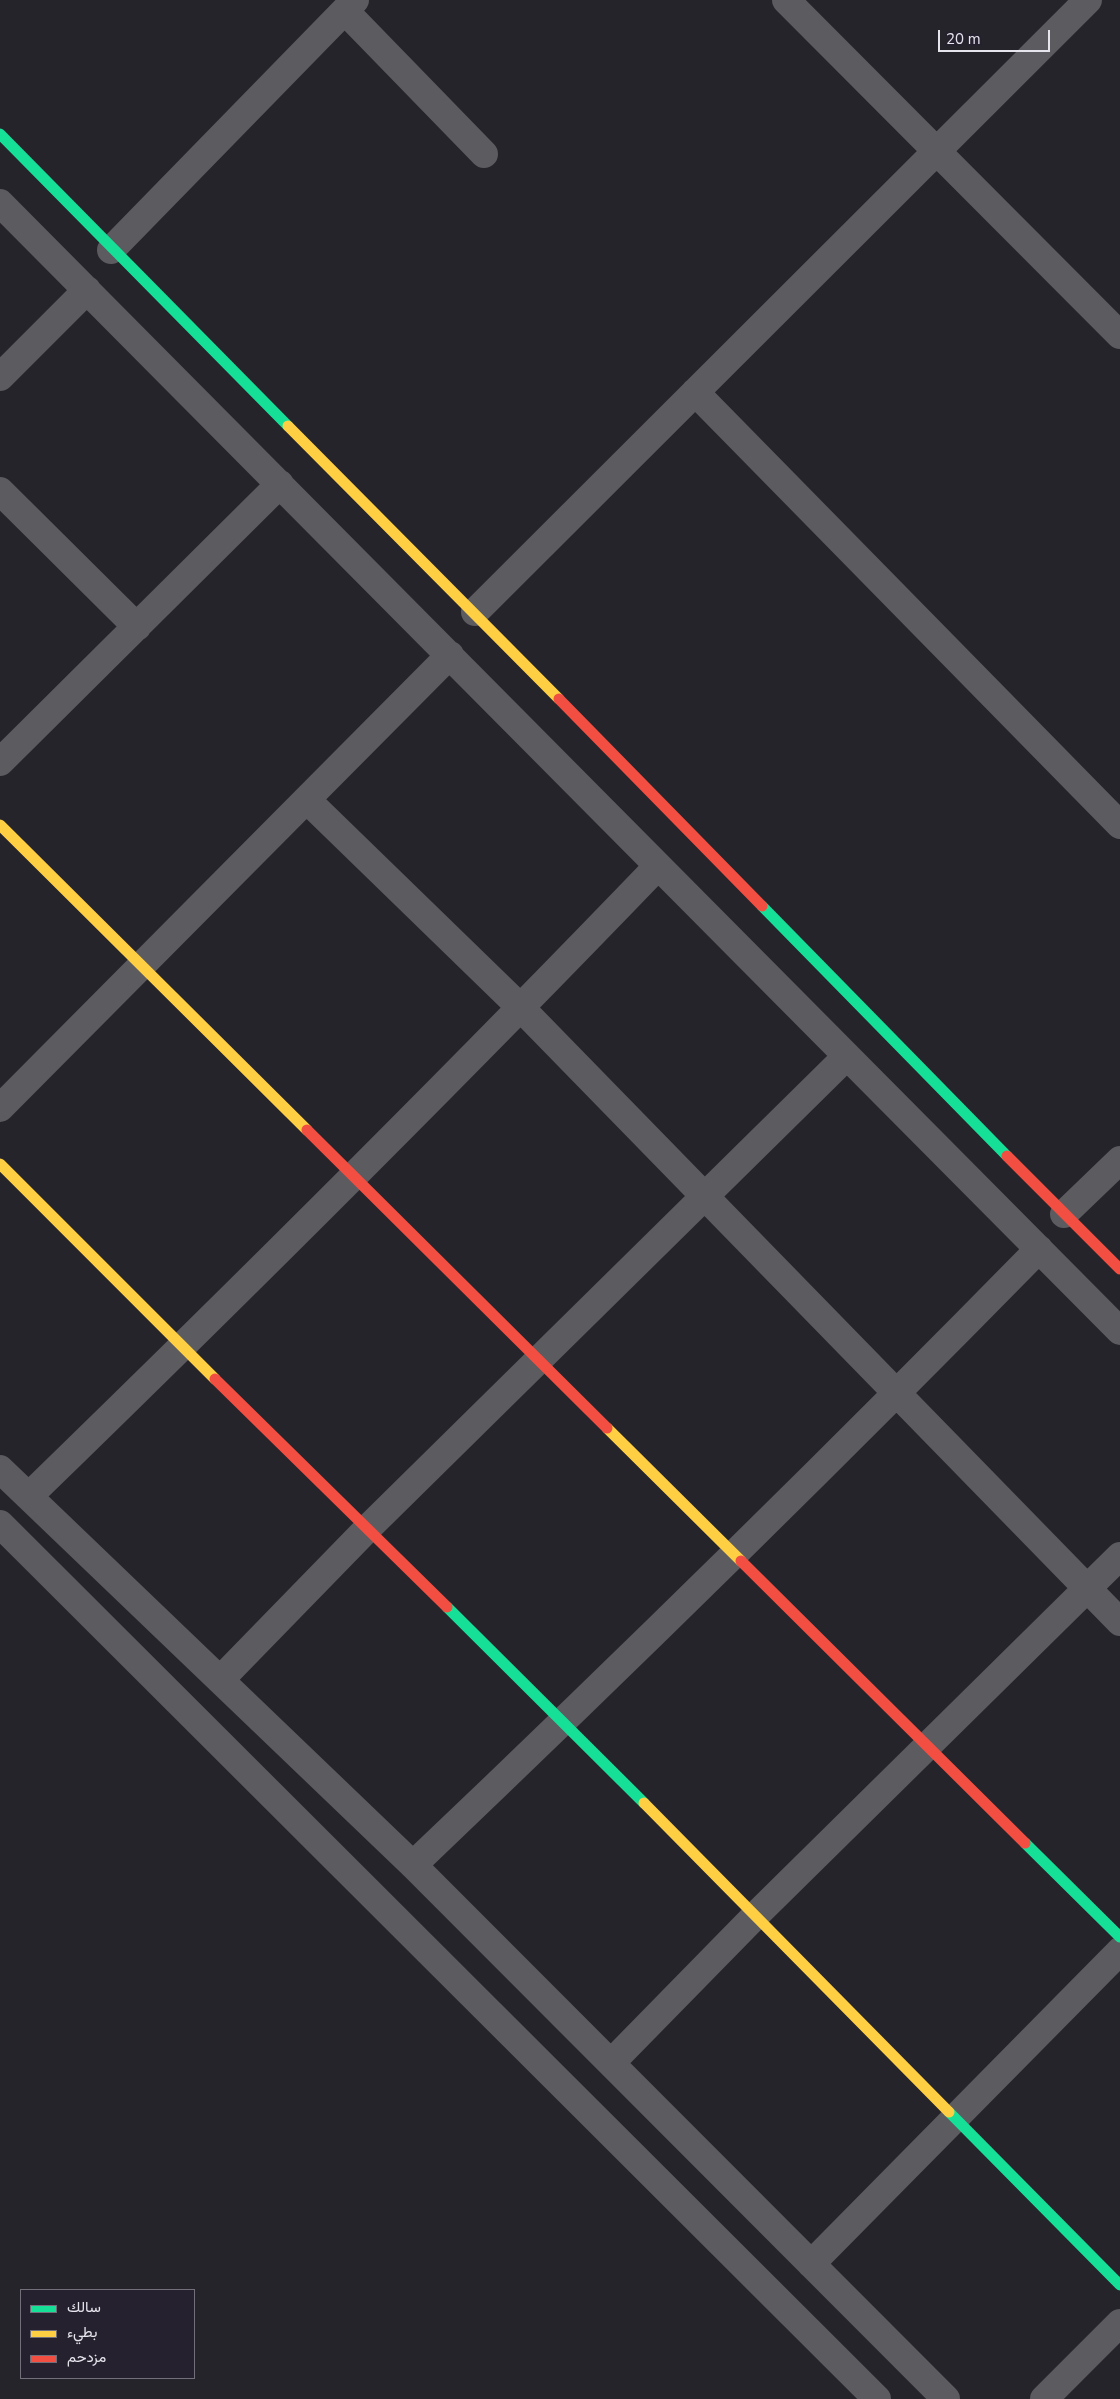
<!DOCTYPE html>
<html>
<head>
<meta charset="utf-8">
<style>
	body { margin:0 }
	#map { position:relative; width:1120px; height:2399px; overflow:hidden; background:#26242b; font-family:"Nunito Sans",Vazirmatn,sans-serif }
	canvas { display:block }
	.legend { position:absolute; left:20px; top:2289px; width:175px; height:90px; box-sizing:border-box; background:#25212e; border:1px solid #726f7a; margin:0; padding:6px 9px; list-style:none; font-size:15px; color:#e6e4ed }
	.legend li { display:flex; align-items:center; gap:10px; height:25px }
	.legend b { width:25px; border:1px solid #726f7a }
	.scale { position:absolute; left:938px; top:30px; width:112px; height:22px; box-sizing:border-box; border:2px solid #e6e4ed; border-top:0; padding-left:6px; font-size:15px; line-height:18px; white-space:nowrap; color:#e6e4ed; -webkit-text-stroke:4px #25212e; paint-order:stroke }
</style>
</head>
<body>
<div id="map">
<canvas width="1120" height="2399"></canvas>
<ul class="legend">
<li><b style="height:6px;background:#16e098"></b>سالك</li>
<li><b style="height:6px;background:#ffcf43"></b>بطيء</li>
<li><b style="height:6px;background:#f24e42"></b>مزدحم</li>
</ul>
<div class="scale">20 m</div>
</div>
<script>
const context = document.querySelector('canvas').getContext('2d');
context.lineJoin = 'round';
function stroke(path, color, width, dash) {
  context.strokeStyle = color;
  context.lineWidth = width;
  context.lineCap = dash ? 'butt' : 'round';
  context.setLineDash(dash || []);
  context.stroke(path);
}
stroke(new Path2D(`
	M786 0 1120 335
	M345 11 484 154
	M0 203 1120 1331
	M111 250 355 0
	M0 377 87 290
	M695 392 1120 825
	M0 491 137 627
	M475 612 1088 0
	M0 762 280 484
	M307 800 521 1008 1120 1622
	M0 1108 450 655
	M1064 1214 1120 1160
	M0 1469 413 1865 946 2399
	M29 1496C242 1289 452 1080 658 866
	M0 1524 877 2399
	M220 1680 367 1529 847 1056
	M413 1865C625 1663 834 1458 1039 1249
	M611 2063 755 1916 1120 1556
	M811 2264 1120 1951
	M1044 2399 1120 2323`), '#5c5b5f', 28);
stroke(new Path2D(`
	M0 134 288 426
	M762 906 1007 1156
	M447 1607 644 1803
	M1025 1843 1120 1937
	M949 2112 1120 2285`), '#16e098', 11);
stroke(new Path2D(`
	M288 426 559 699
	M0 825 307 1130
	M0 1164 215 1379
	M607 1428 741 1561
	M644 1803 949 2112`), '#ffcf43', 11);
stroke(new Path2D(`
	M559 699 762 906
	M307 1130 607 1428
	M1007 1156 1120 1269
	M215 1379 447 1607
	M741 1561 1025 1843`), '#f24e42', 11);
</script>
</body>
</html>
